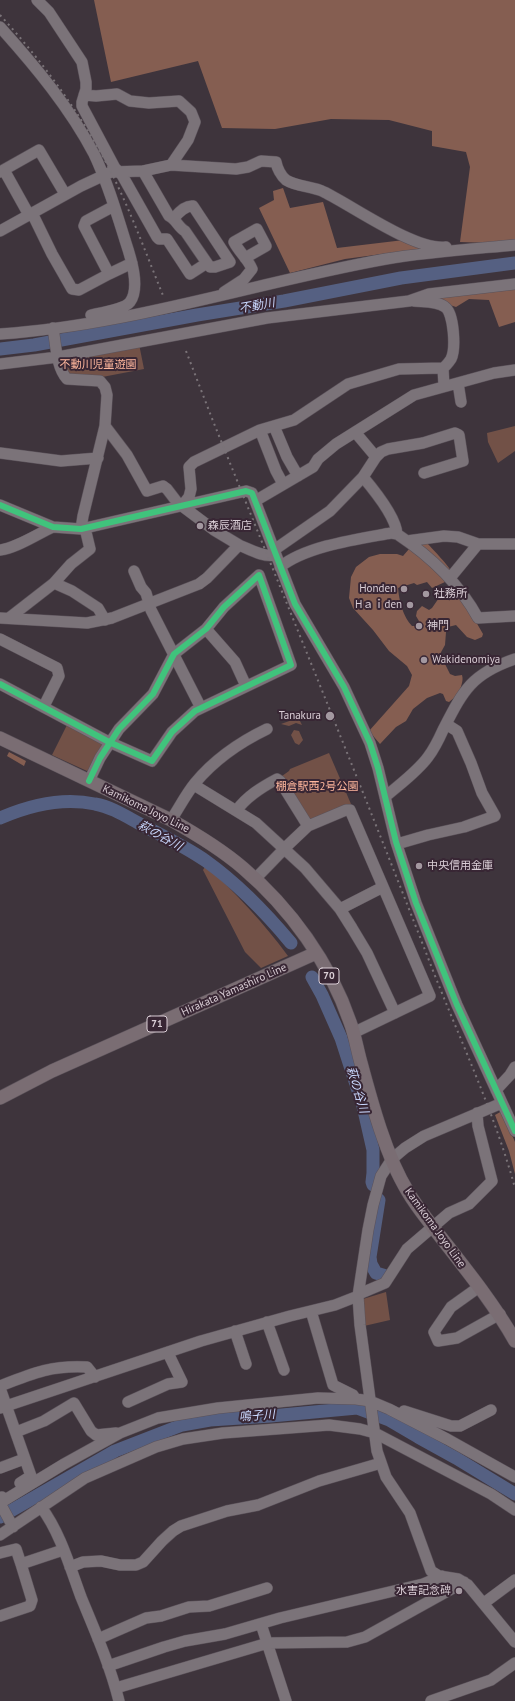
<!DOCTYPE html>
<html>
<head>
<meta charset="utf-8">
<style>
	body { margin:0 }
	canvas { display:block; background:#3e343c }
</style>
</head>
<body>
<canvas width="515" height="1701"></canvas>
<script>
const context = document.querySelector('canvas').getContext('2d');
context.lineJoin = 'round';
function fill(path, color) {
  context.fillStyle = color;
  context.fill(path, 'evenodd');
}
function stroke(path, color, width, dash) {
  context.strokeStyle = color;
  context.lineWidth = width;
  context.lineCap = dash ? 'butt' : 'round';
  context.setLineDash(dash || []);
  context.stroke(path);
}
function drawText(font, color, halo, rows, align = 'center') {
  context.font = font + ' "PT Sans","Noto Sans JP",sans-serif';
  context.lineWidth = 4;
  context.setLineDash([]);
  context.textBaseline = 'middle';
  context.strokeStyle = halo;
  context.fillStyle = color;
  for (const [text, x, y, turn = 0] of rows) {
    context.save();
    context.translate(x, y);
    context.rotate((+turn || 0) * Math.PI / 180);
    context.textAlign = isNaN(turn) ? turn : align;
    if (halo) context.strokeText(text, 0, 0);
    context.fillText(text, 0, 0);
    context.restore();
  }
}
fill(new Path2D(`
	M139 344 144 369 97 378 68 376 64 360Z
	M515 426V451L498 463 488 442 487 433Z
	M295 719 300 721 302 725 296 723 289 726 281 724Z
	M68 723 103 744 91 770 87 771 52 755Z
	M294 730 299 731 303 740 299 745 295 743 291 735Z
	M329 753 351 804 313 821 308 819 282 776 289 771 290 769Z
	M206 865C236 894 264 923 288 956L261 968 245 952 203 870Z
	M386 1292 390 1320 364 1326 363 1299Z`), '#725147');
fill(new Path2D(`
	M94 0H515V240L491 243 460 242 470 167 466 152 432 146V131L389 120 331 119 275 129 222 128 198 61 111 82Z
	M283 188 290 208 323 202 337 248 404 240 433 249 397 252 345 259 290 273 259 208 274 200 273 191Z
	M515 288V322L499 327 489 300 469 299 456 307 429 298Z
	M424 540C429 545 449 566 451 571L445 582 432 588 427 582 417 585 414 583 398 588C399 600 403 617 412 626H416L419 621 416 616 417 611 422 606 429 610 432 608 441 595 454 590 460 594 483 634 482 637 475 640 467 637 456 625 448 627 446 632 445 645 440 654 450 674 455 676 462 675C464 682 460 686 460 693L449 702 446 701 443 694 440 693 427 698 413 709 406 721 396 727 380 744 369 731 409 686 412 675 407 666 389 651 373 630 353 608 349 598 351 577 356 567 369 557 380 554H397L403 556 415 542Z
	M9 752 26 761 24 766 7 756Z
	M502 1111 515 1142V1174L509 1151 495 1115Z`), '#855e51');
stroke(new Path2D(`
	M0 349 34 345 197 315 284 301 401 278 515 263
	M0 818C30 805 63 797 95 804 112 807 127 817 142 825 163 836 186 847 206 861 238 884 266 913 291 943
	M312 977 322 995 341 1038 363 1106 373 1150V1173L372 1182 373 1185
	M379 1200 370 1257 371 1264 376 1273 386 1276
	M0 1517 115 1451 182 1425 210 1420 271 1416 357 1408 389 1420 418 1437 456 1458 515 1494`), '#556082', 13);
const minor = new Path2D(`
	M37 0 49 12 82 62 86 82V89L82 102V106L115 168 122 175 157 237 159 239H167L190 274 207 263 185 231C178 227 176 219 169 216L143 171
	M0 27C35 66 70 108 94 154 107 181 116 211 125 240 130 255 141 287 130 302 125 309 100 313 91 315
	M84 95 96 96 117 94 130 101 149 103 179 101 191 112 195 122 188 140 171 165
	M4 170 29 215
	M0 172 39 150 65 194
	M114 206 86 221 84 226 109 274 132 263
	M32 213 52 254 72 289 79 290 109 274
	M174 218C178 213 186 205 193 206L230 262 215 267H210L207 263
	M0 231 81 186 111 172 143 171 171 165 236 169 248 167 261 161 276 162C277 168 281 176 286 180 297 187 313 186 324 192 353 206 415 251 446 247
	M224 292 244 279 252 269C248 259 239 252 234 242L257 229 266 246 245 258
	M414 301C423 302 437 301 445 307 454 313 456 349 451 359 449 362 446 366 443 368
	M53 328C56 344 56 367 67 379L100 381 105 387 107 395 105 426 83 516 81 529
	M0 334C131 325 257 282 386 259 428 252 472 249 515 245
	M0 364 58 357 267 318 409 301 429 294 515 284
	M458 383 461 402
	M105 426 127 455 147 491 163 486 167 489 180 506
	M274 426 287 457 298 476
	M260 430 276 471 283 484
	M0 453 61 461 98 458
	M376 457 381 452 388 449 423 443 455 433 459 435 463 461 424 473
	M363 477C374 490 396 517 397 534
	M255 501 313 467 318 459 336 444 414 395 494 373 515 370
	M0 505 53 527 81 529 246 491 252 493 295 604 344 687 370 743 378 768 396 842 416 903 457 1005 515 1131
	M407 541 444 536 458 537 478 544H515
	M239 545 214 530 182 506 189 497 191 489 189 467 194 462 260 430 294 420 348 384 399 369 443 368 444 386
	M0 550C17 548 37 534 53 527
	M274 550 330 511 363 477 376 457 355 432
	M280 567C306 546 358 539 391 533L397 534C430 556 459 583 478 618L515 616
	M134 571 141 587 146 593 151 610 201 708
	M450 578 478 544
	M54 583 71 564 90 549 85 528
	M0 618 87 623 112 618 199 584 207 578 239 545C249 549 264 558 275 555
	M9 618 54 583 72 591 98 608 105 620
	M206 629 235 662 246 686
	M0 639 57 668 59 676 44 706
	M0 684 109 742 152 761 172 732 195 711 291 665 259 575 224 607 206 629 174 654 153 694 119 729 100 758 89 781
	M194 785 256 823 305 868 340 909 352 928 367 953 395 1013
	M385 797C400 784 417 772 428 757 434 749 439 739 443 730 463 691 471 674 515 659
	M237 810C247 796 262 787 277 779L280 781 308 826
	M171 820C179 808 186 794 195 783 215 759 240 742 267 729
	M397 844 428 835 464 827 495 816 482 793 471 763 457 731 446 724
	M255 879 288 845 308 826 346 810H350L430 996 353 1033
	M340 909 383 887
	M496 1090 510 1075 515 1067
	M502 1103 424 1136 405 1148 392 1159 381 1176 373 1205 368 1230 358 1296 360 1325 377 1451 386 1477 410 1513 431 1571 439 1576 458 1579 468 1585 515 1642
	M479 1287 451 1307 434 1332 438 1341 457 1338 500 1314
	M359 1294 385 1283 407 1249 449 1213 469 1204 492 1181 478 1126 477 1113
	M311 1311 333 1385 353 1395 355 1398
	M267 1322 284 1370
	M235 1331 246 1364
	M0 1386C33 1373 52 1365 87 1367L95 1377
	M0 1388 31 1476 20 1483
	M128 1402 168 1384 182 1382 168 1353
	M0 1408 201 1341 290 1316 335 1305 358 1296
	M404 1411 451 1426H460L491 1410
	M16 1432 44 1421 74 1403 91 1431 96 1435 116 1433
	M0 1468 24 1459
	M2 1497 0 1503 13 1527
	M0 1503 64 1464 120 1433 158 1418 218 1408 318 1398 356 1399 370 1401 389 1409 447 1439 515 1477
	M41 1507C60 1532 70 1567 81 1597 95 1631 110 1665 119 1701
	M0 1535 85 1478 156 1447 183 1439 223 1433 329 1425 360 1429 375 1433 491 1494 515 1510
	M0 1553 16 1549 21 1564
	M70 1567 83 1562 101 1561 120 1565H136L143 1562 162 1541 173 1531 181 1526 227 1511 258 1505 319 1481 381 1463
	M484 1603 515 1580
	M0 1616 30 1606 32 1600 21 1564 63 1550
	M261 1624 286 1701
	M98 1639 146 1618 161 1616 189 1607 209 1606 267 1588
	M108 1666 164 1647 185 1641 225 1634 280 1618 423 1584 442 1576
	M116 1688 268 1643 347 1642 365 1637 464 1582
	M431 1701 491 1680 515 1663`);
const major = new Path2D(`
	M0 738 171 820C196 834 221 849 243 868 290 908 330 963 350 1022 355 1035 357 1049 361 1063 372 1104 386 1156 408 1192 416 1206 427 1219 436 1231 464 1267 493 1302 515 1341
	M0 1098 52 1071 316 953`);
stroke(minor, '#5b525a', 12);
stroke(major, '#5b525a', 14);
stroke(minor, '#7b7379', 11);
stroke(major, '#7a6d73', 13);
stroke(new Path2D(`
	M0 15C43 62 82 115 111 172 131 212 147 256 164 298
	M186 351 213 421C286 602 360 782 430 963 459 1038 494 1111 515 1188`), '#7a7378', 2, [2, 4]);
stroke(new Path2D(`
	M0 505 53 527 81 529 246 491 252 493 295 604 344 687 370 743 378 768 396 842 416 903 457 1005 515 1131
	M0 684 109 742 152 761 172 732 195 711 291 665 259 575 224 607 206 629 174 654 153 694 119 729 100 758 89 781`), '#40c37c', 6);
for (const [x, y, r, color] of [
	[200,526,4,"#a398a0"],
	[404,589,4,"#a398a0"],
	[426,594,4,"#a398a0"],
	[410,605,4,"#a398a0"],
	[419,626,4,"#a398a0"],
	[424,660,4,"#a398a0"],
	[330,716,5,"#a398a0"],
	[419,866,4,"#a398a0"],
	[459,1591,4,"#a398a0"]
]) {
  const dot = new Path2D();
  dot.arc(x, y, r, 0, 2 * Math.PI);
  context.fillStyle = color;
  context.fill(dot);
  stroke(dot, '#382634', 1.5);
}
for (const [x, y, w] of [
	[329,976,20],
	[157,1024,20]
]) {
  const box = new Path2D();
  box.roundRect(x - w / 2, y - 8, w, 16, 3);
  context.fillStyle = '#382634';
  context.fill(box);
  stroke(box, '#daced6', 1);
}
drawText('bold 10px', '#daced6', null, [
	["70",329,976],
	["71",157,1024]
]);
drawText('11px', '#ffb79d', '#382634', [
	["不動川児童遊園",98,365],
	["棚倉駅西2号公園",317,787]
]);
drawText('11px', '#daced6', '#382634', [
	["森辰酒店",208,526],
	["Honden",396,589,"right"],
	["社務所",434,594],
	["Hａｉden",402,605,"right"],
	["神門",427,626],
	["Wakidenomiya",432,660],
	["Tanakura",321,716,"right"],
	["中央信用金庫",427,866],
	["水害記念碑",451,1591,"right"]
], 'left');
drawText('11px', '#daced6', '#382634', [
	["Kamikoma Joyo Line",146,809,26],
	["Hirakata Yamashiro Line",234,990,-24],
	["Kamikoma Joyo Line",435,1228,54]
]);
drawText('italic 12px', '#c9d7fd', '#382634', [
	["不動川",257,306,-10],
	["萩の谷川",160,836,29],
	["萩の谷川",357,1090,73],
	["鳴子川",257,1416,-5]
]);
</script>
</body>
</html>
